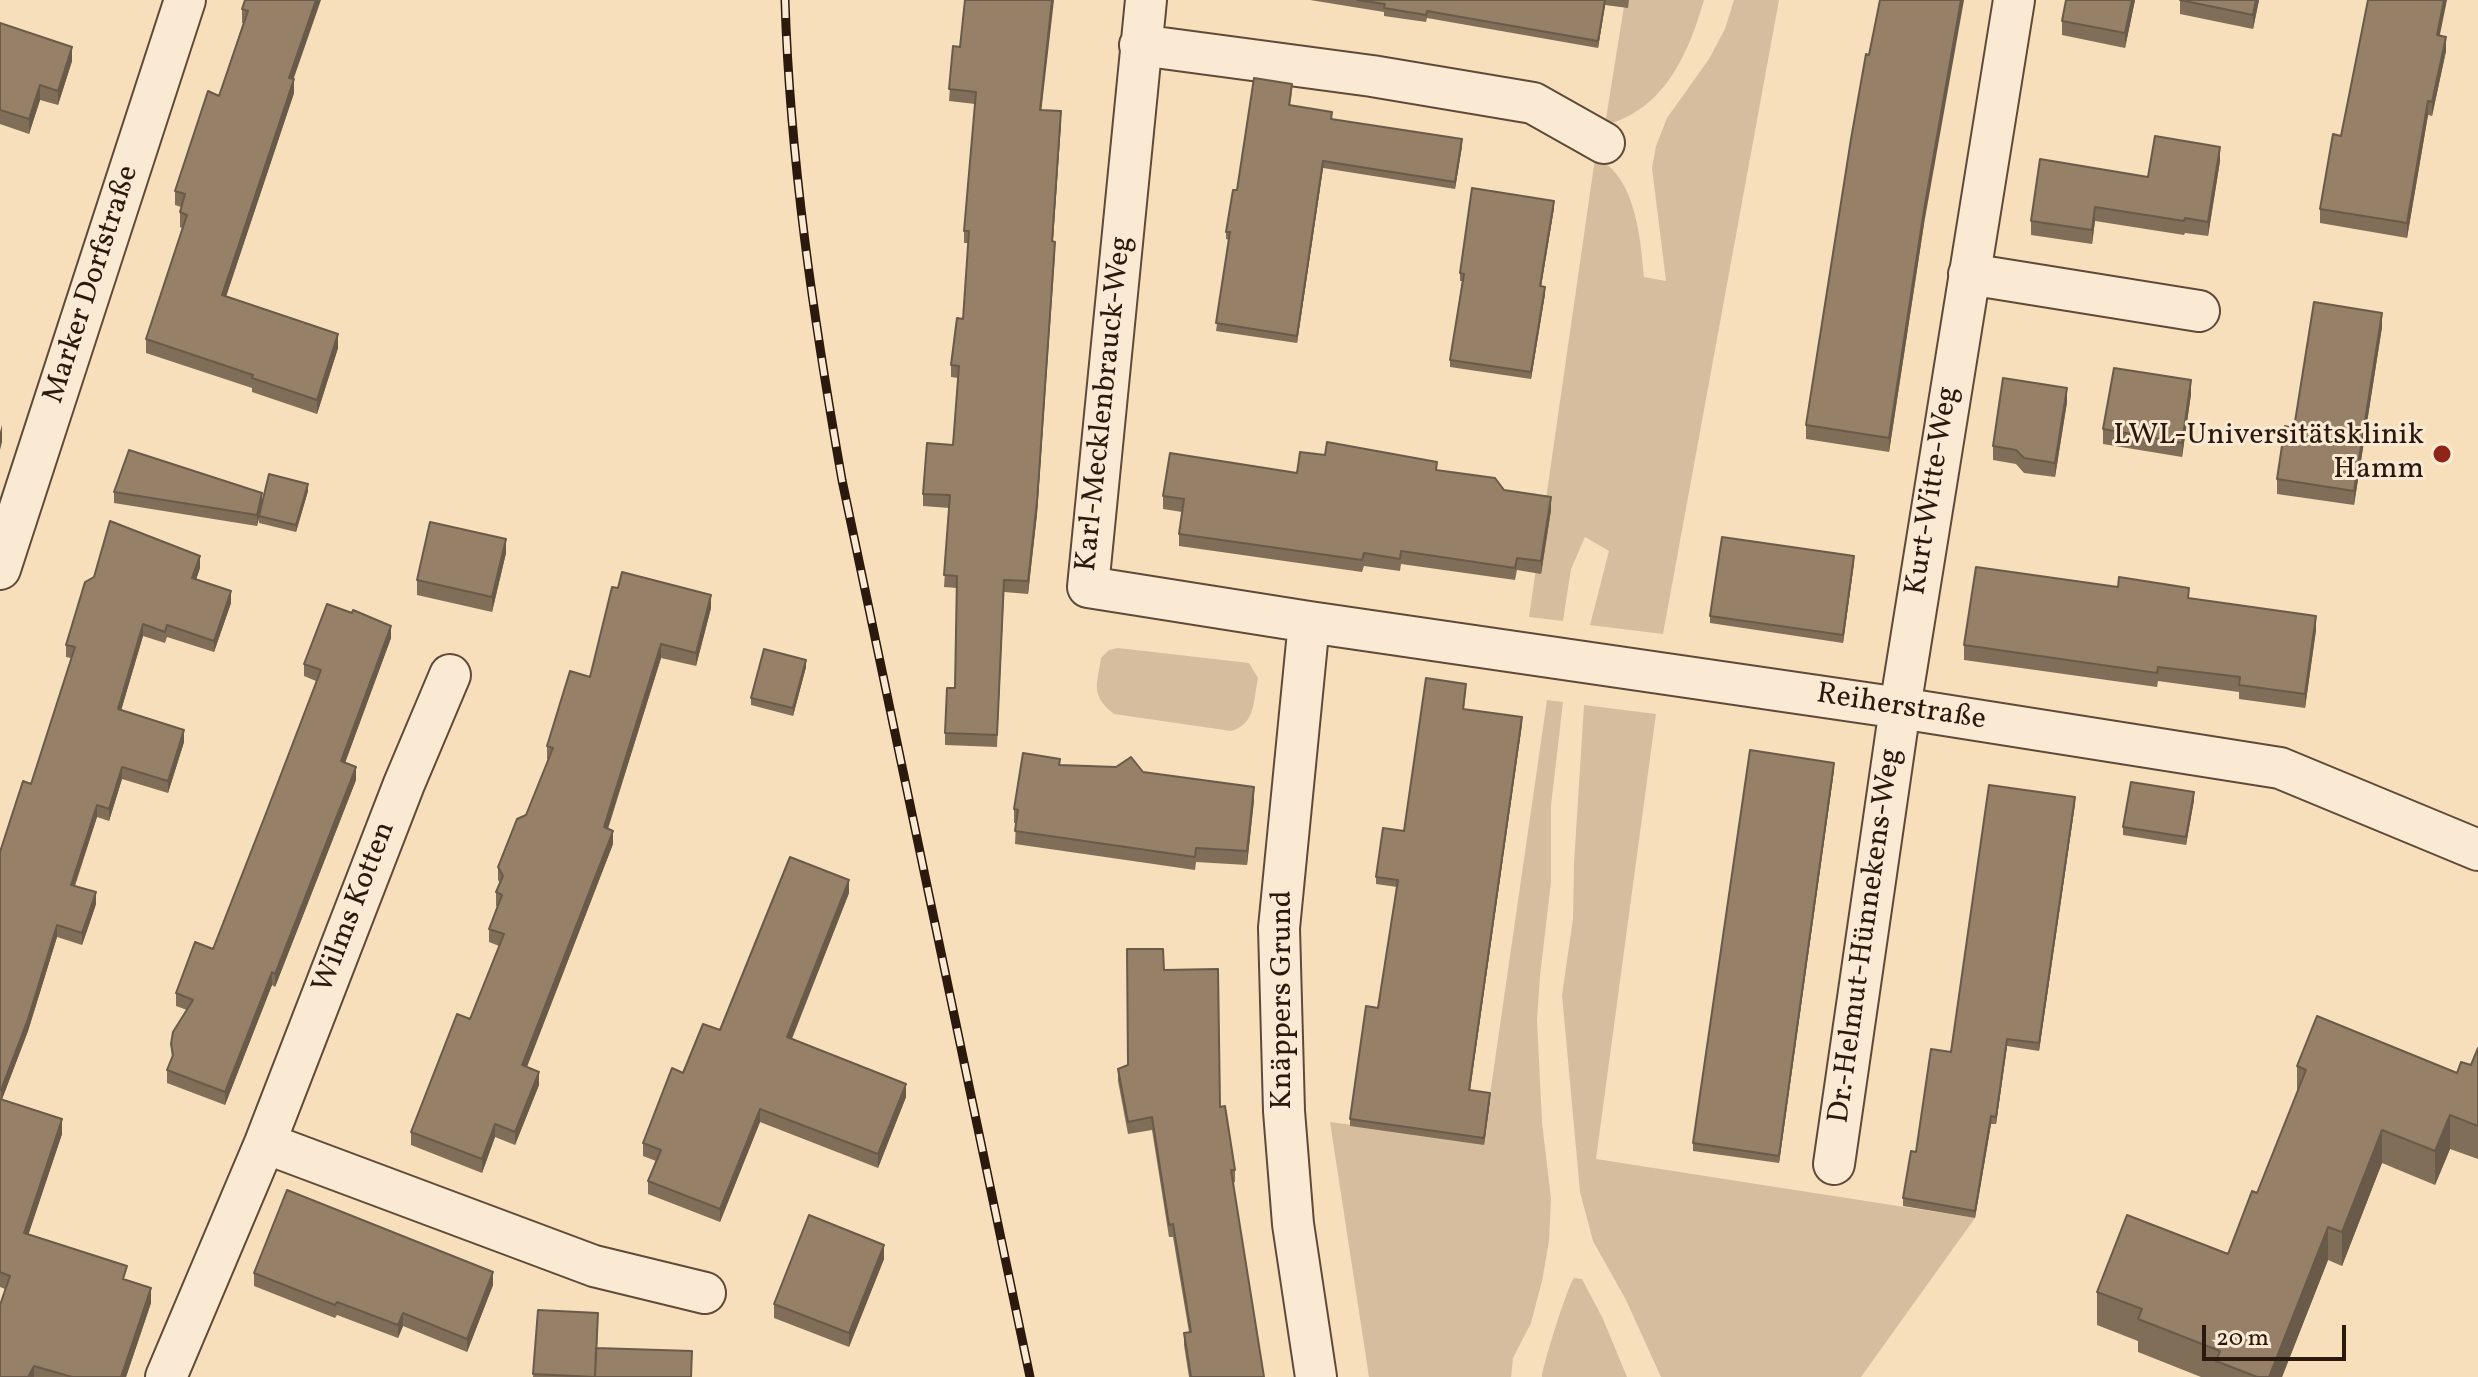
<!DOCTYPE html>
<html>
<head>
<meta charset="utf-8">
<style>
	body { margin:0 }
	#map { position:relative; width:2478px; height:1377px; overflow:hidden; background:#f8dfbc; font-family:Vollkorn,serif }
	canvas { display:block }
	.scale { position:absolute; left:2202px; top:1325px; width:144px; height:36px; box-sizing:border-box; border:4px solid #2c190d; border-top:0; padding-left:10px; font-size:24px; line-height:28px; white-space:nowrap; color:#2c190d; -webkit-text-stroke:6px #faead3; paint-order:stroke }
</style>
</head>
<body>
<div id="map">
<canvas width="2478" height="1377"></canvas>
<div class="scale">20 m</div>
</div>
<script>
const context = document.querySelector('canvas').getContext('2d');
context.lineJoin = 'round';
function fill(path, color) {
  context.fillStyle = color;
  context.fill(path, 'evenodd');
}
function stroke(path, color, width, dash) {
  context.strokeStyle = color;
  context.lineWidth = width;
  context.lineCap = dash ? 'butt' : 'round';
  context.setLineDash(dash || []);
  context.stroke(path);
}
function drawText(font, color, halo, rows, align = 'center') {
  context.font = font + ' Vollkorn,serif';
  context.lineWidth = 6;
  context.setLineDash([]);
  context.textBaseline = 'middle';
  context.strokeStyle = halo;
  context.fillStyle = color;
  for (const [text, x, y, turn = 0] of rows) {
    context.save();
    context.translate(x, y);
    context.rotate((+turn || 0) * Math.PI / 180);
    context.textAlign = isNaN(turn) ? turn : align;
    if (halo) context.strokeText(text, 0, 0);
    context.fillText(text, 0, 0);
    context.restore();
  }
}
fill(new Path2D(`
	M1625 0H1704C1688 55 1664 110 1605 125Z
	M1734 0H1779L1663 634 1590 625 1609 551 1585 537 1571 569 1563 621 1529 617 1595 158C1600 161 1607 164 1611 168 1637 193 1641 244 1644 277L1666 281 1652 168 1656 146 1667 118 1709 59 1725 29Z
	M1118 648 1249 663 1258 678C1253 701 1256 724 1231 731L1114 714C1090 695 1097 685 1101 658L1109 650Z
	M1547 700 1563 702 1551 806V882L1540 976 1537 1020 1542 1122 1551 1199 1549 1241 1542 1281 1531 1323 1513 1358 1511 1377H1369L1330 1122 1483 1143Z
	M1584 705 1656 714 1596 1159 1975 1218 1861 1377H1661L1626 1300 1593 1241 1580 1192 1562 995 1573 919 1574 863Z
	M1574 1278 1582 1279 1603 1319 1627 1377H1542C1543 1364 1568 1285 1574 1278Z`), '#d5bd9e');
const street = new Path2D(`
	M1146 0 1088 587 1309 622 1900 708 2280 768 2478 850
	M1140 45 1372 76 1533 103 1604 143
	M1969 274 2199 311
	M0 569 185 0
	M1309 622 1279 928 1284 1111 1293 1224 1316 1377
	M265 1143 594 1266 705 1293
	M1834 1164 1900 708 2014 0
	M166 1377 265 1143 404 784 450 675`);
stroke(street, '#5f4a39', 44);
stroke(street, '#faead3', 40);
const rail = new Path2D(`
	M785 0C790 161 814 321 842 480L1030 1377`);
stroke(rail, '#2c190d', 9);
stroke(rail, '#faead3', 6, [18]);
fill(new Path2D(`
	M245 0 294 79V93L226 296 338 348 317 414 252 392V388L146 353V339L182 228 180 227V212L181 207 175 205V191L219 96 243 23H242V9Z
	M1310 0H1629L1628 8 1605 5 1598 48 1427 18 1426 22 1384 16V12Z
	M2066 0H2135L2125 48 2062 35V21Z
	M2180 0H2259L2253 29 2180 14Z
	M0 23 72 61 58 105 40 100 29 134 0 124Z
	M2440 36 2446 51 2432 116 2428 115 2407 238 2320 223V209Z
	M953 46 1061 123 1053 241 1055 254 1037 514 1028 594 1004 592 997 747 945 745V733L955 688 957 588 944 587 949 508 923 506V494L953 445 958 378 951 377V365L963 319 968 243H964V231L975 104 949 101Z
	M1869 55 1924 224 1889 452 1806 439V425Z
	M1292 92 1290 106 1332 119 1462 146 1455 189 1323 168 1297 343 1216 331 1229 240 1226 239V232L1237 190Z
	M2220 161 2208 236 2185 233 2184 235 2095 221 2092 244 2031 235V221L2148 177Z
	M1554 208 1541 286 1545 294 1531 379 1450 367V360L1462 281H1460V273Z
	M2382 327 2354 505 2277 494V479L2294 428Z
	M2191 394 2182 457 2103 444V429Z
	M2067 402 2055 477 2024 473 2016 464 1993 460V446Z
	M1437 471 1504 490 1551 510 1541 574 1517 570 1515 580 1401 564 1400 571 1364 566 1362 572 1179 546V534L1182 512 1163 509V496L1297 473Z
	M308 491 296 532 259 523V518L257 526 114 503V492L262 502Z
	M506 553 492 612 417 595V580Z
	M1854 563 1843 643 1710 623V616Z
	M200 568 196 580 231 603 214 652 167 637 165 643 143 636 121 710 184 742 168 793 122 779 109 821 97 817 75 886 96 904 89 925 82 945 57 937 28 1031 2 1099 62 1134 28 1234 127 1280 151 1303 126 1377H0L5 1289 0 1287V852L31 784 71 658 66 657V645Z
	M2189 599 2316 630 2305 708 2239 699V692L2158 681 2157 687 1964 660V645Z
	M711 608 696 666 661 658 608 829 613 844 527 1067 539 1085 515 1145 495 1137 482 1173 411 1145V1132L470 1019 499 946 489 942V929L497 906H496V892L500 883 498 880V867L526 815 549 760 547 759V746L590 677Z
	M391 638 345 762 356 780 275 987 272 985 225 1105 167 1083V1070L172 1059 171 1044 187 1010 176 1006V993L213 949 265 816 316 681 304 676V664Z
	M806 667 793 716 751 705V698Z
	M1466 691 1464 709 1522 724 1470 1090 1490 1100 1484 1145 1350 1126V1119L1378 1008 1397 887 1376 884V877L1404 831Z
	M1060 765 1143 772 1254 800 1247 865 1196 862 1195 870 1015 844 1016 823H1014V809Z
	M1834 770 1779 1163 1693 1151V1143Z
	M2194 800 2186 845 2123 835V827Z
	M2075 804 2039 1051 2007 1046 1996 1124H1991L1975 1218 1903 1206V1198L1951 1052Z
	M849 893 792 1039 906 1097 878 1168 760 1122 720 1222 648 1194V1181L656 1161 643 1156V1143L720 1030Z
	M1164 970 1220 1107 1235 1170V1182L1233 1183 1264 1377H1189L1184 1345V1333L1189 1332 1173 1237H1169L1152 1130 1128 1134 1118 1081V1069L1128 1065Z
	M2478 1048V1159L2450 1149 2435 1185 2382 1163 2342 1266 2328 1260 2282 1377H2201L2138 1352V1341L2097 1325V1292L2228 1254 2257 1193 2297 1092V1066L2457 1073 2471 1065Z
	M884 1259 849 1347 774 1318V1304Z
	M254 1273 493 1285 467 1352 403 1326 398 1338 337 1315 335 1318 254 1286Z
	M538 1310 598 1326 597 1348 692 1377H533Z`), '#816e59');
fill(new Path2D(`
	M316 0H321L289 92V78Z
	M1052 0H1054L1040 122V110Z
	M1605 0V5L1598 48V41Z
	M1961 0H1964L1924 224 1889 452V438L1924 210Z
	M2132 0H2135L2125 48V33Z
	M2256 0H2259L2253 29V15Z
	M2444 0H2447L2437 49V35Z
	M2446 37V51L2432 116V102Z
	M72 47V61L58 105V91Z
	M294 79V93L222 309V295Z
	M40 85V100L29 134V119Z
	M2428 101V115L2407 238V223Z
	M1061 111V123L1052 253V241Z
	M1462 139V146L1455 189V182Z
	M2220 147V161L2208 236V222Z
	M1323 161V168L1297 343V336Z
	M1554 201V208L1540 293V286Z
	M2095 207V221L2092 244V230Z
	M1055 242 1037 514 1028 594V581Z
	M1545 287V294L1531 379V372Z
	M2382 313V327L2354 505V491Z
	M338 334V348L317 414V400Z
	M2191 380V394L2182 457V443Z
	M2067 388V402L2055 477V463Z
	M2 425V442L0 450V432Z
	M308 484V491L296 532V525Z
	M262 493V505L257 526V515Z
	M1551 497V510L1541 574V561Z
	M506 539V553L492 612V597Z
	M200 556V568L192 590V578Z
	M1854 556V563L1843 643V635Z
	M231 591V603L214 652V641Z
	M711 595V608L696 666V653Z
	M2316 616V630L2305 708V694Z
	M143 624V636L118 721V709Z
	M391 626V638L341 774V761Z
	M661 644V658L604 840V827Z
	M806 660V667L793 716V708Z
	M1522 717V724L1469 1097V1090Z
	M184 730V742L168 793V781Z
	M1834 763V770L1779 1163V1156Z
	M122 767V779L109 821V809Z
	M356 767V780L275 987V974Z
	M1254 787V800L1247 865V851Z
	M2194 792V800L2186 845V837Z
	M2075 797V804L2039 1051V1043Z
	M97 805V817L71 896V885Z
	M613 831V844L522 1079V1065Z
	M849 880V893L787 1050V1037Z
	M96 892V904L82 945V933Z
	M57 925V937L28 1031 1 1102V1090Z
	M272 972V985L225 1105V1092Z
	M2007 1039V1046L1996 1124V1117Z
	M539 1072V1085L515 1145V1132Z
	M906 1084V1097L878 1168V1154Z
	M1490 1093V1100L1484 1145V1138Z
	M760 1109V1122L720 1222V1209Z
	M2450 1115V1149L2435 1185V1151Z
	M1991 1116V1124L1975 1218V1211Z
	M62 1119V1134L24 1248V1233Z
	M495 1124V1137L482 1173V1159Z
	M2382 1130V1163L2342 1266V1232Z
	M2328 1227V1260L2282 1377H2269Z
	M884 1245V1259L849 1347V1333Z
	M493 1272V1285L467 1352V1339Z
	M151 1288V1303L126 1377H121Z
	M403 1313V1326L398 1338V1325Z
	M34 1366V1377H28Z`), '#695a49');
const building = new Path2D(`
	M245 0H316L289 78 294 79 222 295 338 334 317 400 252 378 253 375 146 339 187 215 180 212 185 194 175 191 208 91 219 96 248 11 242 9Z
	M965 0H1052L1040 110 1061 111 1052 241 1055 242 1037 502 1028 581 1004 580 997 735 945 733 947 688H955L957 576 944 575 950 495 923 494 927 443 953 445 959 366 951 365 957 318 963 319 969 231H964L976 92 949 89 953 46 960 47Z
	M1357 0H1605L1598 41 1427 11 1426 15 1384 8 1385 4Z
	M1880 0H1961L1924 210 1889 438 1806 425 1851 139 1866 54 1869 55Z
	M2066 0H2132L2125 33 2062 21Z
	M2180 0H2256L2253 15Z
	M2368 0H2444L2437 35 2446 37 2432 102 2428 101 2407 223 2320 209 2333 134 2341 136Z
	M0 23 72 47 58 91 40 85 29 119 0 110Z
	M1254 78 1292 84 1289 105 1332 112 1331 119 1462 139 1455 182 1323 161 1297 336 1216 323 1230 232H1226L1233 190H1237Z
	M2155 136 2220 147 2208 222 2185 218 2184 221 2095 207 2092 230 2031 221 2040 159 2148 177Z
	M1472 188 1554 201 1540 286 1545 287 1531 372 1450 360 1464 274 1460 273Z
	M2314 302 2382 313 2354 491 2277 479 2285 426 2294 428Z
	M2114 368 2191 380 2182 443 2103 429Z
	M2003 378 2067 388 2055 463 2024 458 2016 450 1993 446Z
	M1327 442 1437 462 1436 470 1495 478 1504 490 1551 497 1541 561 1517 558 1515 568 1401 551 1400 559 1364 553 1362 560 1179 534 1184 499 1163 496 1170 453 1297 473 1300 452 1325 455Z
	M129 450 262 493 257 515 114 492Z
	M269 474 308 484 296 525 259 516Z
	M110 521 200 556 192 578 231 591 214 641 167 625 165 632 143 624 118 709 184 730 168 781 122 767 109 809 97 805 71 885 96 892 89 913 82 933 57 925 28 1019 1 1090H0V852L23 781 31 784 75 647 66 645 85 582 94 577Z
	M430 522 506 539 492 597 417 580Z
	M1722 537 1854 556 1843 635 1710 616Z
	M1976 567 2118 587 2119 577 2189 588 2188 598 2316 616 2305 694 2239 685 2240 677 2158 667 2157 673 1964 645Z
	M622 572 711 595 696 653 661 644 604 827 613 831 522 1065 539 1072 515 1132 495 1124 482 1159 411 1132 457 1014 470 1019 504 934 489 929 502 895 496 892 503 876 498 867 517 819 526 815 553 748 547 746 570 671 590 677 612 587 618 588Z
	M327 604 352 613 353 610 391 626 341 761 356 767 275 974 272 972 225 1092 167 1070 173 1055 171 1044 173 1032 193 1000 176 993 195 942 213 949 265 816 321 670 304 664Z
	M764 649 806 660 793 708 751 698Z
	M1426 678 1466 684 1463 709 1522 717 1469 1090 1490 1093 1484 1138 1350 1119 1366 1006 1378 1008 1398 880 1376 877 1383 828 1404 831Z
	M1750 750 1834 763 1779 1156 1693 1143Z
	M1023 753 1060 759 1059 765 1116 767 1131 757 1143 772 1254 787 1247 851 1196 848 1195 857 1015 831 1018 810 1014 809Z
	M2131 782 2194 792 2186 837 2123 827Z
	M1989 785 2075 797 2039 1043 2007 1039 1996 1117 1991 1116 1975 1211 1903 1198 1911 1151 1916 1152 1931 1049 1951 1052Z
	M790 857 849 880 787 1037 906 1084 878 1154 760 1109 720 1209 648 1181 661 1150 643 1143 672 1068 683 1073 703 1024 720 1030Z
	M1127 949H1163L1164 970 1218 969 1220 1107 1225 1106 1235 1170H1231L1264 1377H1191L1184 1333 1191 1332 1173 1224 1169 1225 1152 1117 1128 1122 1118 1069 1128 1065Z
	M2317 1016 2457 1073 2461 1062 2471 1065 2478 1048V1126L2450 1115 2435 1151 2382 1130 2342 1232 2328 1227 2269 1377H2257L2216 1361 2220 1351 2138 1319 2142 1309 2097 1292 2127 1215 2228 1254 2252 1191 2257 1193 2306 1070 2297 1066Z
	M0 1099 62 1119 24 1233 127 1266 123 1279 151 1288 121 1377H72L34 1366 28 1377H0V1305L10 1276 0 1272Z
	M287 1190 493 1272 467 1339 403 1313 398 1325 337 1302 335 1305 254 1273Z
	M809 1215 884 1245 849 1333 774 1304Z
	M538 1310 598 1313 595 1377 533 1374Z
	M596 1348 692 1351 691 1377H595Z`);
fill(building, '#968068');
stroke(building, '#695a49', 2);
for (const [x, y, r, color] of [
	[2442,454,10,"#8f2418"]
]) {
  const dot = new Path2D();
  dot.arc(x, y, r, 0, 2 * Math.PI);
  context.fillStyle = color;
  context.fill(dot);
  stroke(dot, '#faead3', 3);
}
drawText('30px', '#2c190d', '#faead3', [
	["Marker Dorfstraße",93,285,-72],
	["Karl-Mecklenbrauck-Weg",1106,404,-84],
	["Kurt-Witte-Weg",1934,491,-81],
	["Reiherstraße",1901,709,9],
	["Wilms Kotten",356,908,-69],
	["Dr.-Helmut-Hünnekens-Weg",1867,936,-82],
	["Knäppers Grund",1284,1000,-90]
]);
drawText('30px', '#2c190d', '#faead3', [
	["LWL-Universitätsklinik",2424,437],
	["Hamm",2424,471]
], 'right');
</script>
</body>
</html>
